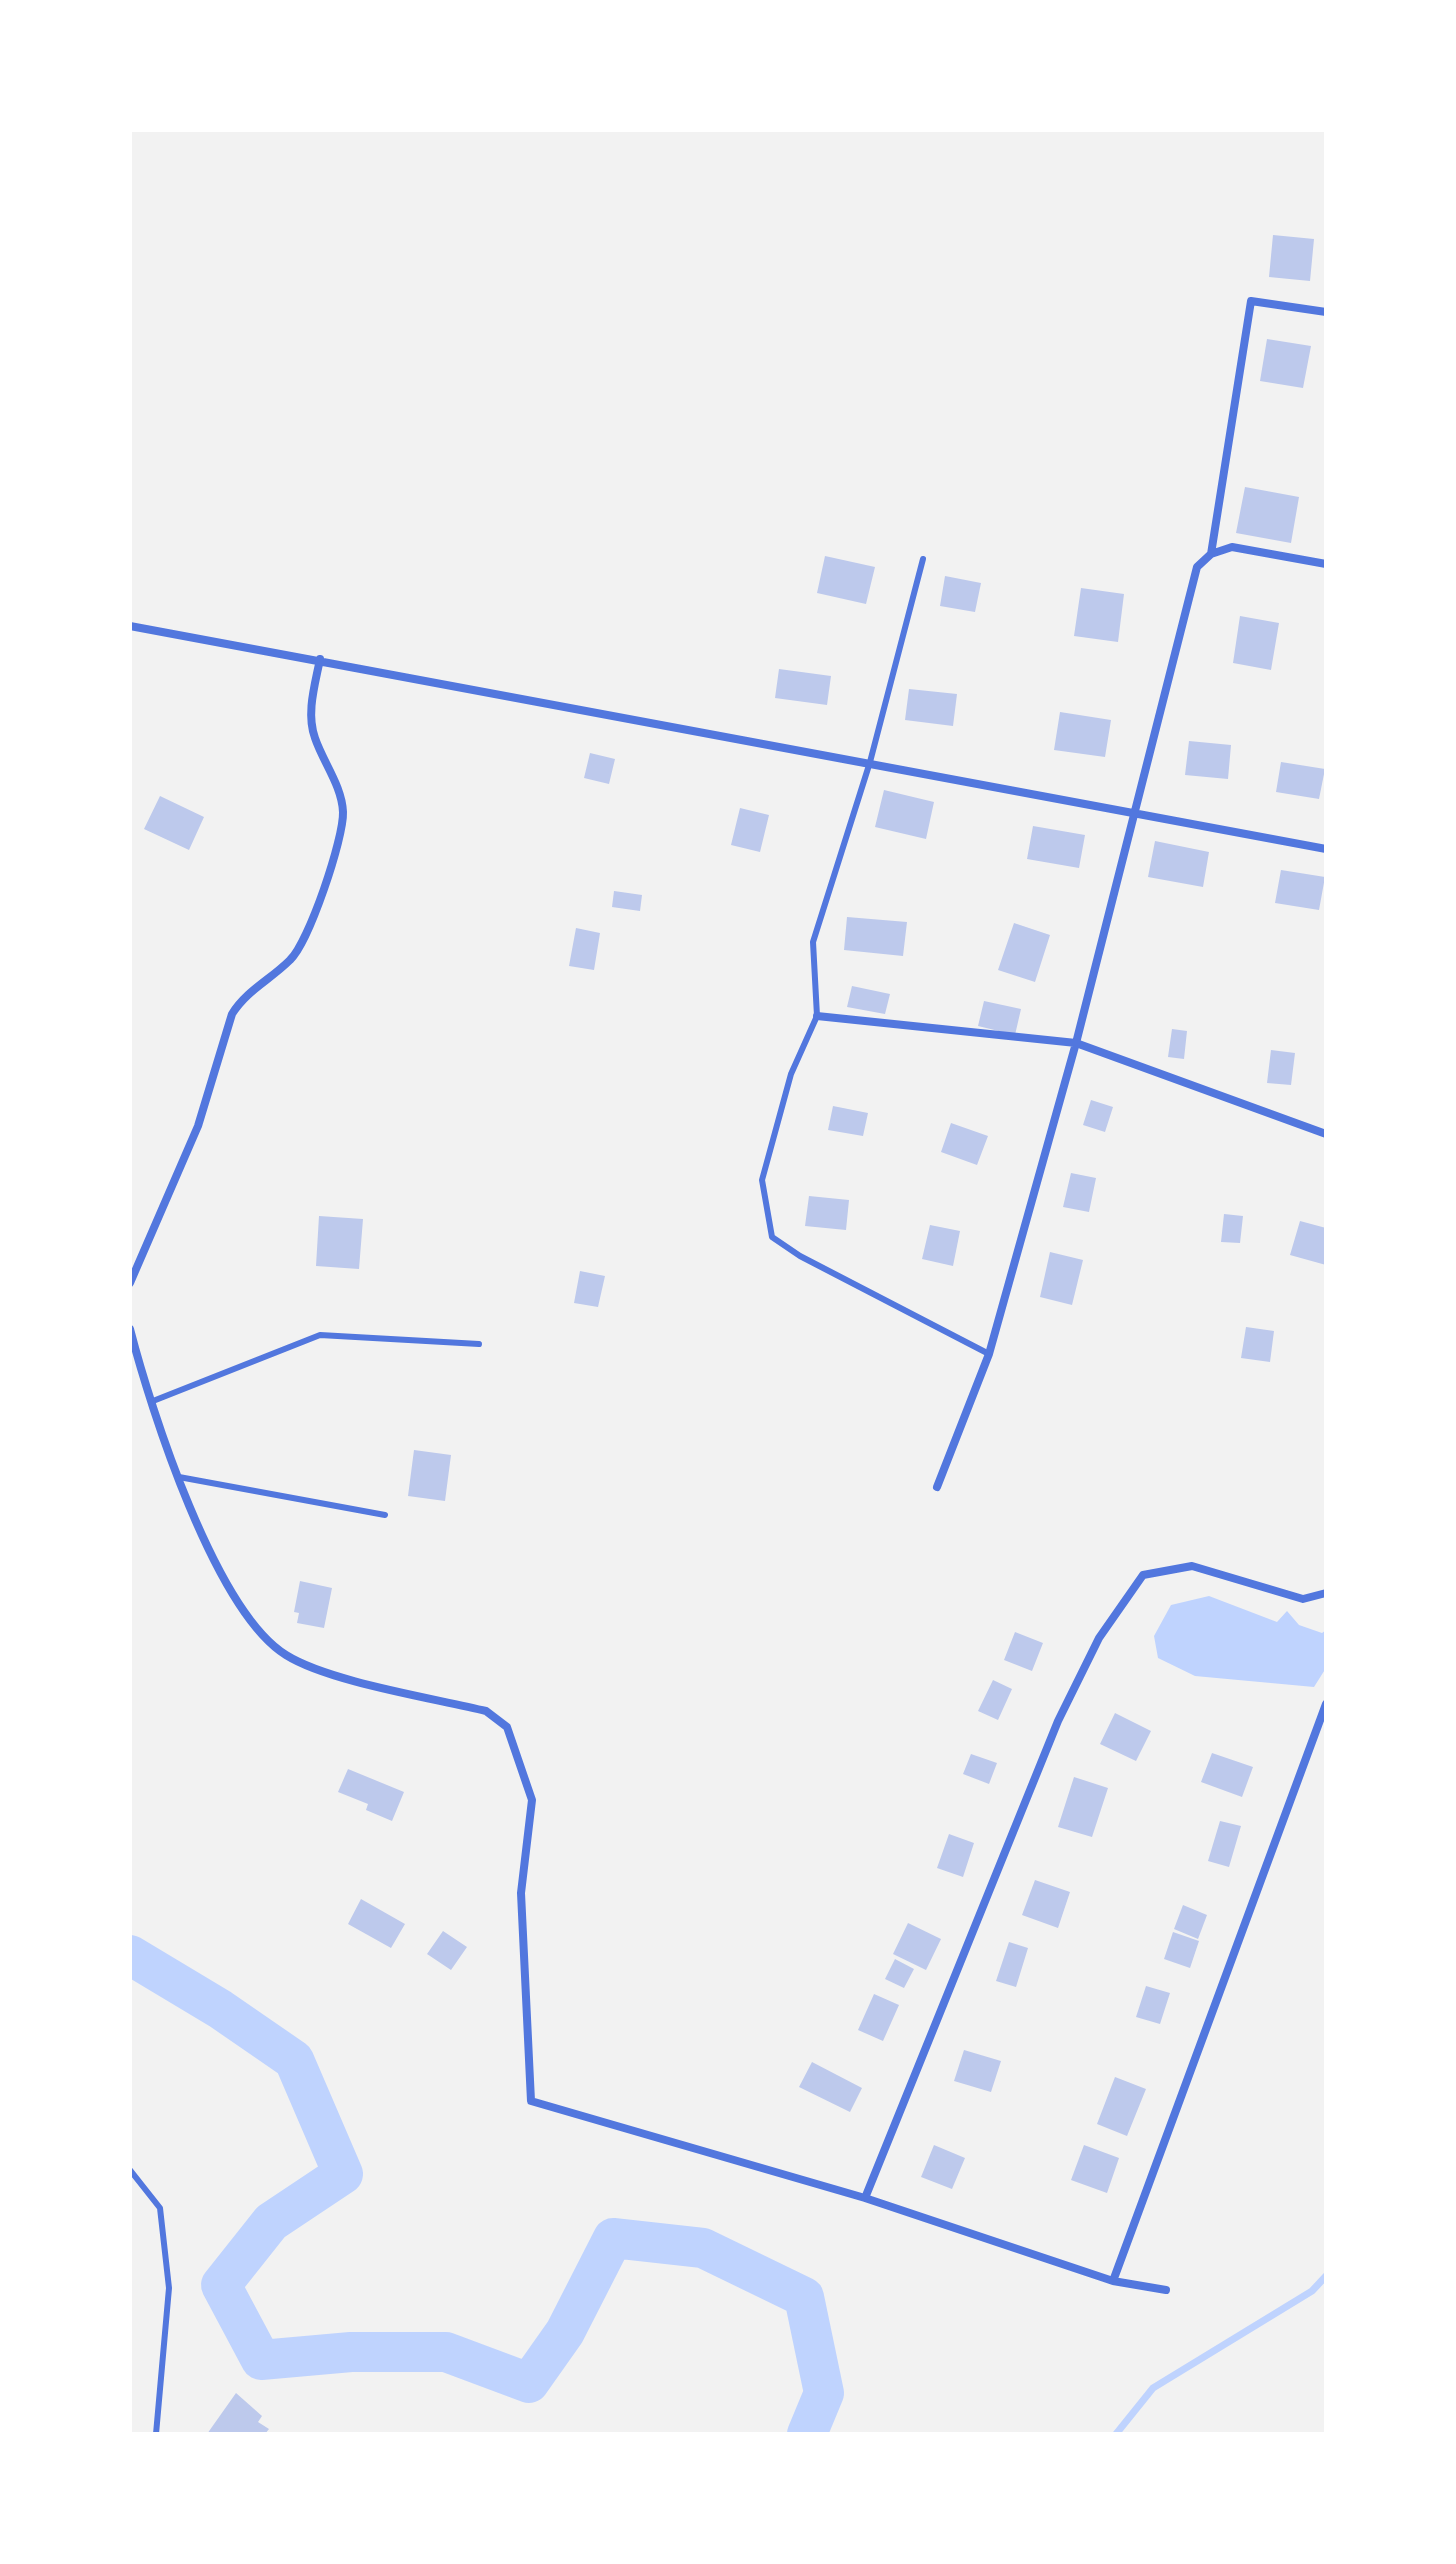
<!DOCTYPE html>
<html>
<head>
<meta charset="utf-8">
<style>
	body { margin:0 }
	#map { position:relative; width:1456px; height:2564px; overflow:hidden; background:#f2f2f2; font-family:Montserrat,sans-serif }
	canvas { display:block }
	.frame { position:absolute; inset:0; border:132px solid #fff; pointer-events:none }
</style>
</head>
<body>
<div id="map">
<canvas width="1456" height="2564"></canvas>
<div class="frame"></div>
</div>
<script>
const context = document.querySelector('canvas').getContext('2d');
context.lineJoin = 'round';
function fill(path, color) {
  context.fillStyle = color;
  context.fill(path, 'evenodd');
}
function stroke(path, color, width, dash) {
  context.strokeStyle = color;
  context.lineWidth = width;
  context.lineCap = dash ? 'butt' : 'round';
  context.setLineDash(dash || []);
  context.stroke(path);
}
fill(new Path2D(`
	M1209 1596 1277 1622 1287 1611 1299 1625 1322 1633 1326 1630V1668L1314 1687 1195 1676 1158 1658 1154 1636 1171 1605Z`), '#bfd3fe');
stroke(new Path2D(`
	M1116 2434 1153 2388 1312 2291 1326 2276`), '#bfd3fe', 7);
stroke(new Path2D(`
	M130 1955 220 2009 294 2060 343 2174 271 2222 221 2285 261 2360 351 2352H446L529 2383 565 2332 613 2238 703 2248 804 2297 824 2393 807 2434`), '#bfd3fe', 40);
fill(new Path2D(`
	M1273 235 1314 239 1310 281 1269 277Z
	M1267 339 1311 346 1303 388 1260 381Z
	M1245 487 1299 497 1291 543 1236 533Z
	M825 556 875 567 866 604 817 593Z
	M945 576 981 583 975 612 940 606Z
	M1081 588 1124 594 1118 642 1074 636Z
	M1240 616 1279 623 1271 670 1233 663Z
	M779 669 831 676 827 705 775 698Z
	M909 689 957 694 953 726 905 720Z
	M1060 712 1111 720 1105 757 1054 750Z
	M1189 741 1231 745 1228 779 1185 775Z
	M590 753 615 759 609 784 584 778Z
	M1281 762 1325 769 1319 799 1276 792Z
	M884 790 934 802 926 839 875 827Z
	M160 796 204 817 189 850 144 829Z
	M740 808 769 815 760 852 731 845Z
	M1033 826 1085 835 1079 868 1027 859Z
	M1155 841 1209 852 1203 887 1148 877Z
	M1281 870 1325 877 1319 910 1275 903Z
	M614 891 642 895 640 911 612 907Z
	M847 917 907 922 903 956 844 950Z
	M1014 923 1050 935 1035 982 998 970Z
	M576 928 600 933 594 970 569 966Z
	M852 986 890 994 885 1014 847 1007Z
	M984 1001 1021 1009 1015 1035 978 1026Z
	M1172 1029 1187 1031 1184 1059 1168 1057Z
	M1271 1050 1295 1053 1291 1085 1267 1083Z
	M1091 1100 1113 1107 1105 1132 1083 1125Z
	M833 1106 868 1113 863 1136 828 1130Z
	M951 1123 988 1136 977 1165 941 1152Z
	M1071 1173 1096 1178 1089 1212 1063 1207Z
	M809 1196 849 1200 846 1230 805 1226Z
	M1224 1214 1243 1216 1240 1243 1221 1242Z
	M319 1216 363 1219 359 1269 316 1266Z
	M1300 1221 1326 1228V1265L1290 1255Z
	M930 1225 960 1231 953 1266 922 1259Z
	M1050 1252 1083 1260 1072 1305 1040 1297Z
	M580 1271 605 1276 598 1307 574 1303Z
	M1246 1327 1274 1331 1270 1362 1241 1358Z
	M414 1450 451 1455 445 1501 408 1496Z
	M300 1581 332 1588 324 1628 297 1623 299 1613 294 1612Z
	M1015 1632 1043 1643 1032 1671 1004 1660Z
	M993 1680 1012 1689 998 1720 978 1711Z
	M1115 1713 1151 1731 1136 1761 1100 1744Z
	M1212 1753 1253 1767 1242 1797 1201 1782Z
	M971 1754 997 1763 989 1784 963 1774Z
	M348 1769 404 1792 392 1821 366 1810 368 1804 338 1792Z
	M1074 1777 1108 1788 1092 1837 1058 1827Z
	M1220 1821 1241 1826 1229 1867 1208 1861Z
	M949 1834 974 1843 963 1877 937 1868Z
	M1035 1880 1070 1892 1058 1928 1022 1915Z
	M361 1899 405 1924 391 1948 348 1924Z
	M1183 1905 1207 1915 1198 1939 1174 1929Z
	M908 1923 941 1939 926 1970 893 1954Z
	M443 1931 467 1947 451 1970 427 1954Z
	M1173 1932 1199 1941 1190 1968 1164 1959Z
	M1009 1942 1028 1948 1016 1987 996 1981Z
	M895 1959 914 1969 904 1988 885 1979Z
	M1146 1986 1170 1993 1160 2024 1136 2017Z
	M874 1994 899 2005 883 2041 858 2030Z
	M964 2050 1001 2061 991 2092 954 2081Z
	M812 2062 862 2088 850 2112 799 2087Z
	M1115 2077 1146 2089 1127 2136 1097 2124Z
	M934 2145 965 2158 952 2189 921 2177Z
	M1084 2145 1119 2158 1107 2193 1071 2180Z
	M236 2393 262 2416 258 2422 269 2429 265 2434H207Z`), '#bdc9ec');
stroke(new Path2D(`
	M923 559 870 762 813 942 817 1016 791 1074 762 1180 772 1237 800 1256 989 1354
	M153 1401 320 1335 479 1344
	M179 1477 385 1515
	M130 2170 160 2208 169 2288 156 2434`), '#5277de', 6);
stroke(new Path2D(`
	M1211 554 1232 547 1326 564
	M130 626 1326 849
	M817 1016 1076 1043 1326 1134
	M130 1283 198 1126 232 1014C247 990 270 980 290 960 309 942 344 838 343 812 342 786 323 762 315 738 306 713 315 685 320 659
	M130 1329C151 1410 215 1611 286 1655 329 1682 433 1698 486 1711L507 1727 532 1800 521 1893 531 2101 865 2198 1113 2281 1166 2290
	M937 1487 989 1354 1076 1043 1197 567 1211 554 1251 301 1326 312
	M865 2198 1058 1721 1099 1638 1143 1575 1192 1566 1303 1599 1326 1593
	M1113 2281 1326 1704`), '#5277de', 8);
</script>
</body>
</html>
